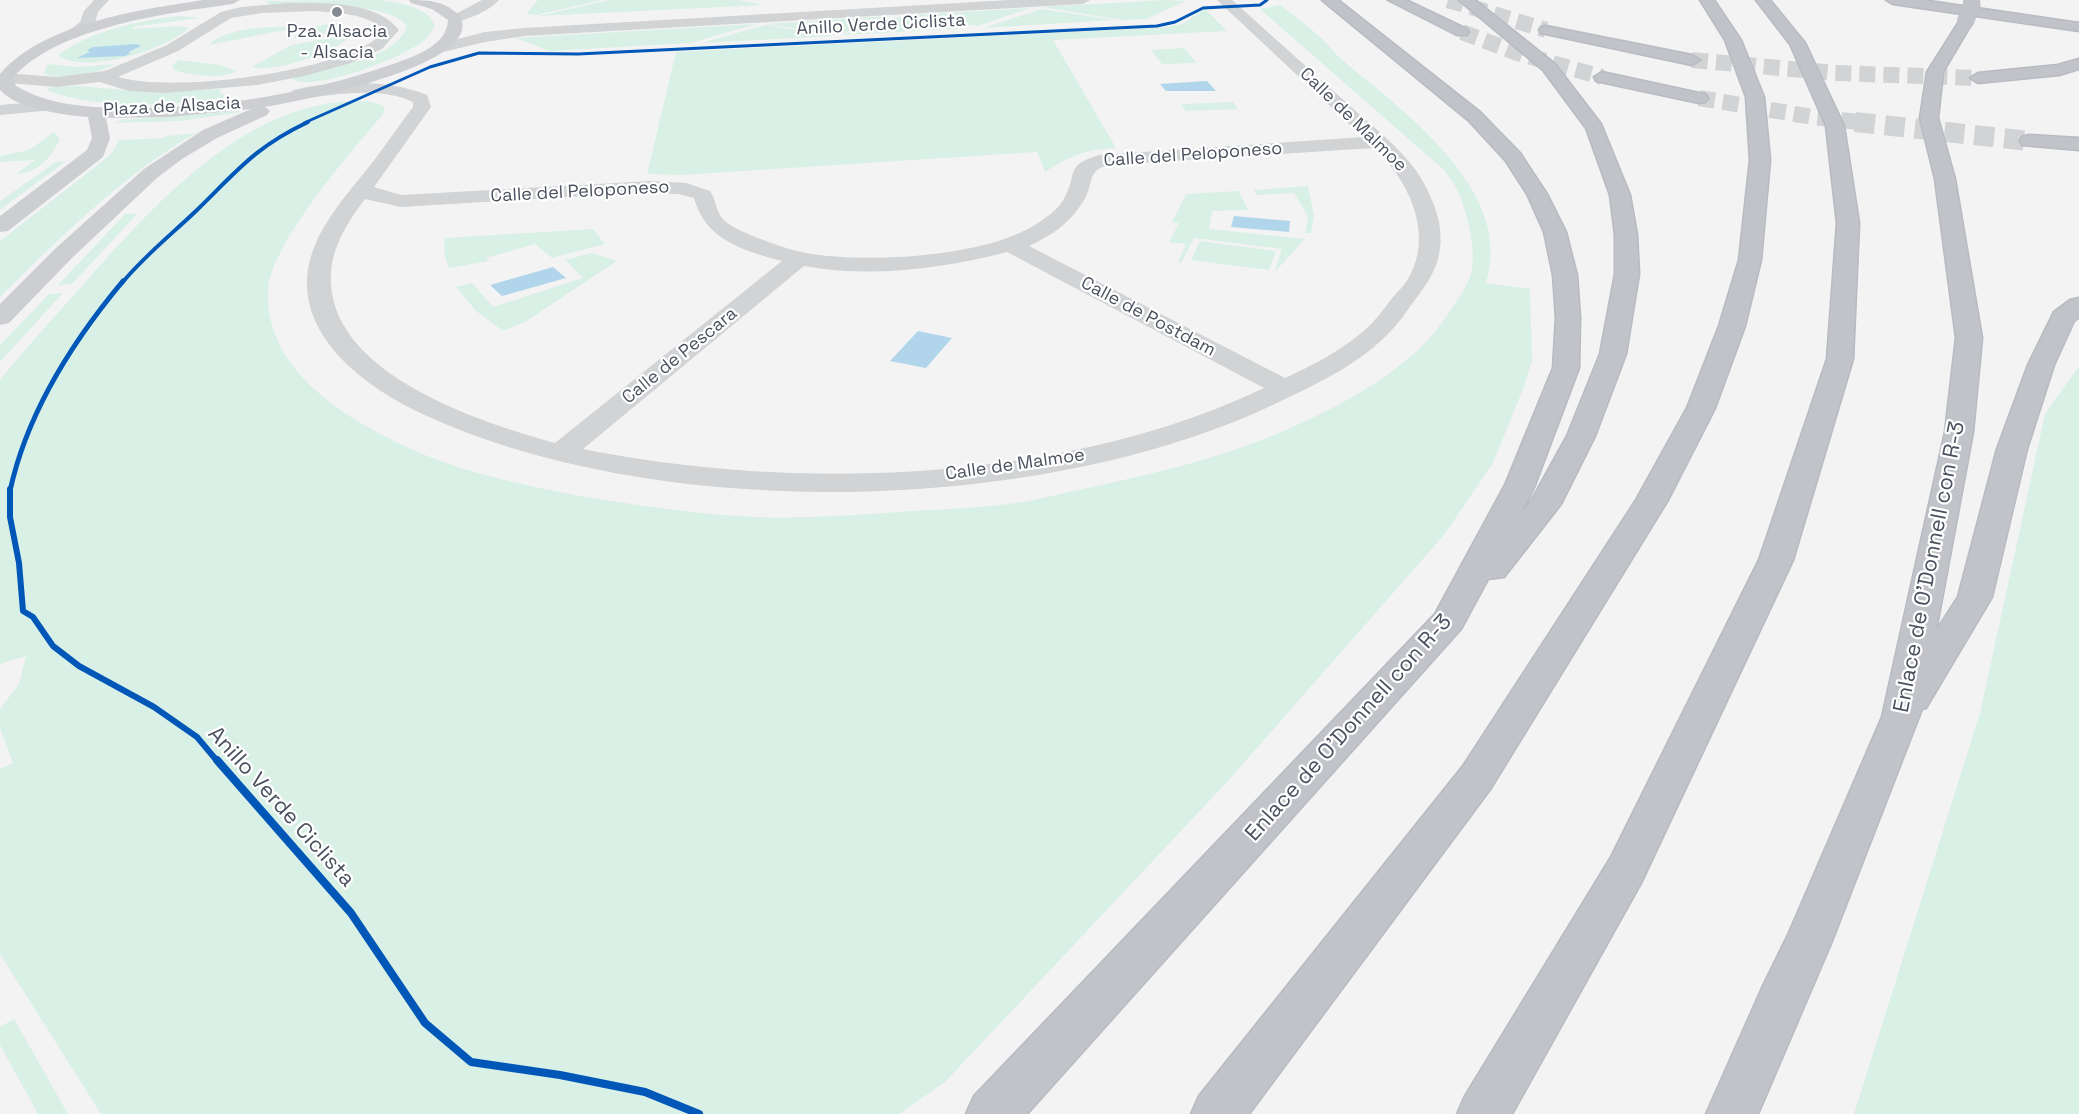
<!DOCTYPE html>
<html>
<head>
<meta charset="utf-8">
<style>
	body { margin:0 }
	canvas { display:block; background:#f3f3f3 }
</style>
</head>
<body>
<canvas width="2079" height="1114"></canvas>
<script>
const context = document.querySelector('canvas').getContext('2d');
context.lineJoin = 'round';
function fill(path, color) {
  context.fillStyle = color;
  context.fill(path, 'evenodd');
}
function stroke(path, color, width, dash) {
  context.strokeStyle = color;
  context.lineWidth = width;
  context.lineCap = dash ? 'butt' : 'round';
  context.setLineDash(dash || []);
  context.stroke(path);
}
function drawText(font, color, halo, rows, align = 'center') {
  context.font = font + ' "Space Grotesk",sans-serif';
  context.lineWidth = 4.5;
  context.setLineDash([]);
  context.textBaseline = 'middle';
  context.strokeStyle = halo;
  context.fillStyle = color;
  for (const [text, x, y, turn = 0] of rows) {
    context.save();
    context.translate(x, y);
    context.rotate((+turn || 0) * Math.PI / 180);
    context.textAlign = isNaN(turn) ? turn : align;
    if (halo) context.strokeText(text, 0, 0);
    context.fillText(text, 0, 0);
    context.restore();
  }
}
fill(new Path2D(`
	M380 0C398 3 428 6 435 26 432 30 430 35 427 38 409 56 313 93 292 79 323 65 394 64 407 26 388 0 300 6 268 6L270 4 265 1Z
	M538 0H602L536 15 526 14Z
	M610 0H738L764 5 538 16Z
	M1165 0 1186 1 1146 19 1122 20 1042 7Z
	M1280 5C1294 15 1309 27 1322 39 1329 45 1334 53 1341 59 1401 109 1516 191 1486 283L1530 289 1532 361 1523 389 1493 463 1444 535 1227 782 945 1082 899 1114H101L0 954V769L13 763 0 728V709L19 684 26 656 0 664V380C25 348 54 318 81 287 147 213 235 111 341 102 354 101 376 99 385 108L383 114C351 152 270 244 268 291 265 354 318 399 368 427 439 468 506 482 586 497 641 506 698 514 755 517 803 519 851 515 899 512 933 509 967 509 1001 505 1035 501 1068 492 1101 485 1186 467 1258 447 1334 407 1376 385 1419 357 1446 317 1454 305 1467 287 1471 274 1477 254 1467 211 1458 192 1455 184 1449 177 1444 170L1260 9Z
	M1030 8 978 26 908 15Z
	M1042 9 1114 20 983 28Z
	M1205 9 1227 31 1053 40 1116 148C1084 150 1072 155 1045 172L1037 152 681 175 647 174 676 52 1169 27 1182 24Z
	M180 16 199 18 133 27V29L179 26 189 28C166 49 86 76 58 55 91 31 140 20 180 16Z
	M890 16 838 35 766 24Z
	M894 18 898 17 968 28 842 35Z
	M339 22 348 30 295 39V36L312 27Z
	M756 24 691 43 550 51 515 38Z
	M766 25 834 36 701 43Z
	M289 27 285 30 209 45C222 29 268 26 289 27Z
	M342 36 349 38C330 53 276 73 252 67L291 45Z
	M1184 48 1197 63 1162 64 1151 50Z
	M179 60 220 65 236 71C227 80 186 75 174 70L172 65Z
	M48 64 76 67 116 64C96 73 65 83 44 73Z
	M78 86 147 92 220 89V93L228 97C175 106 97 110 46 90L52 87Z
	M1233 102 1238 109 1186 111 1181 104Z
	M239 111 241 112 180 121 115 123 122 120Z
	M54 132 60 139C51 158 38 173 16 174L35 160 0 162V156L29 150Z
	M196 133C121 176 61 237 0 297V241L99 164 112 153 119 140 164 138 166 136Z
	M66 161 0 210V201L56 162Z
	M1308 186 1314 216 1311 233H1305L1308 216 1294 193 1256 195 1254 190Z
	M1239 191 1248 210 1212 211 1209 229 1305 239 1274 273 1282 249 1194 238 1181 263 1178 262 1186 244 1169 242 1179 223 1172 222 1186 194Z
	M138 213 72 284 58 285 125 214Z
	M593 229 605 244 552 258 535 244 486 258 489 261 449 268 445 256 444 238Z
	M1200 241 1275 251H1276L1269 270 1191 260Z
	M592 253 617 261 525 322 503 331 476 311 456 287 472 283 493 307 583 278 565 260Z
	M63 293 0 362V345L49 294Z
	M2079 366V1114H1854L1980 713 2045 414Z
	M14 1019 68 1114H38L0 1045V1027Z`), '#d9f0e6');
fill(new Path2D(`
	M136 44 141 46 128 52 131 53 125 56 77 58 90 52 87 50 93 47Z
	M1207 81 1216 91H1166L1160 84Z
	M1234 216 1290 221 1289 232 1231 227Z
	M553 267 566 278 502 296 490 285Z
	M918 331 952 338 926 368 890 361Z`), '#b1d5ea');
stroke(new Path2D(`
	M1448 0 1546 30
	M1462 32 1517 53 1602 77
	M1692 60 1835 73 1978 78
	M1699 98 1813 117 1868 123`), '#d1d3d5', 16, [16, 8]);
stroke(new Path2D(`
	M1855 122 2029 141`), '#d1d3d5', 20, [20, 10]);
const motorway = new Path2D(`
	M1322 0H1338L1480 112 1520 153 1547 194 1566 232 1577 275 1580 318 1579 368 1535 485 1522 512 1531 501 1567 436 1600 354 1615 274V235L1610 195 1586 128 1543 70 1459 0H1475L1555 64 1601 124 1630 195 1637 235 1639 274 1626 354 1595 436 1561 504 1504 577 1488 579 1461 629 1027 1114H966L974 1096 1435 614 1505 485 1553 368 1556 318 1553 275 1544 232 1527 194 1505 160 1468 120Z
	M1388 0H1406L1467 29 1469 32 1467 35H1457Z
	M1700 0H1714L1741 40 1764 97 1770 160 1761 260 1745 326 1715 408 1668 500 1491 788 1249 1114H1191L1199 1096 1463 766 1636 500 1687 408 1719 326 1739 260 1750 160 1746 97 1725 40Z
	M1756 0H1770L1805 43 1844 126 1859 223 1853 359 1793 560 1641 883 1512 1114H1457L1465 1096 1611 857 1759 560 1827 359 1837 223 1826 126 1790 44Z
	M1886 0H1922L2079 23V31L1893 4Z
	M1965 19 1972 23 1943 72 1938 118 1955 179 1982 338 1973 432 1936 631 1958 597 1997 449 2028 365 2054 312 2070 300 2079 298V317L2074 321 2054 365 2027 449 1992 597 1926 708 1922 709 1832 941 1758 1114H1706L1762 988 1788 935 1882 717 1945 432 1956 338 1935 179 1920 118 1927 72 1960 20Z
	M1546 26 1692 55 1700 60 1692 65 1541 33 1539 30 1541 27Z
	M2079 59V69L2059 75 1978 83 1970 78 1978 73 2058 65Z
	M1602 72 1699 93 1705 94 1708 98 1705 102 1699 103 1596 81 1594 77Z
	M2029 135 2079 138V150L2022 145 2020 141 2022 137Z`);
stroke(motorway, '#b8bbc2', 3);
fill(new Path2D(`
	M1010 0H1090L1083 4 524 36 485 42 439 53 431 48 434 45 485 32 524 28Z
	M1217 0H1232C1271 35 1310 70 1349 105 1371 125 1397 145 1415 169 1427 187 1437 207 1440 228 1444 266 1427 283 1407 311 1376 356 1329 378 1281 401 1048 515 663 524 427 416 376 393 310 349 307 287 305 236 347 196 375 159 388 142 400 124 413 107V102C378 86 336 95 299 99L293 98 290 94 293 90C333 80 389 79 427 95L431 107 374 187 401 195 651 181 686 183 710 191C716 199 716 212 723 219 731 228 745 232 755 237 774 244 792 251 812 254 872 263 983 257 1035 225 1046 218 1059 209 1065 197 1078 173 1064 166 1099 155L1363 137ZM1374 148C1408 179 1435 234 1408 279 1404 286 1398 291 1393 297 1383 310 1374 323 1360 334 1337 353 1311 366 1285 378L1029 246C1046 238 1063 228 1075 213 1081 205 1087 197 1089 188 1093 174 1093 170 1108 165ZM634 193 678 194 694 198C705 240 744 251 782 261L555 443C480 422 324 373 331 272 333 245 349 220 365 199L401 207ZM1007 252 1264 388C1065 483 797 492 583 449L804 266C870 278 942 269 1007 252Z
	M287 3C322 3 376 0 399 30L382 49 351 63 304 76 257 85 164 93 129 91 100 82 57 87 8 83 0 86V74L5 73 57 77 105 71 167 45 221 12 241 7ZM314 11C338 13 366 13 384 30 379 34 375 40 370 43 322 73 173 93 118 77L178 51 231 18 262 13Z
	M47 101 53 102 56 106 53 110 0 115V105Z`), '#d1d3d5');
fill(new Path2D(`
	M94 0H109L98 12 95 23 88 31 76 38H66L63 35 80 22 84 11Z
	M482 0H499C489 11 470 19 455 22L448 18Z`), '#d1d3d5');
fill(new Path2D(`
	M203 0H240L233 4C169 13 56 27 13 78L16 86C40 100 66 105 94 107 192 112 294 98 387 66 409 58 447 48 448 20L432 9 411 3 409 0C430 0 445 1 460 16 487 66 294 102 265 107L270 111 267 115 217 138 182 159 158 177 72 258 9 323 0 325V304L56 248 144 169 203 130 251 109 171 117 106 118 110 138 103 157 8 231 0 232V216L87 150 92 138 88 117C63 115 17 109 0 90V74C44 23 139 10 203 0Z`), '#ccced2');
fill(motorway, '#c1c3c9');
const motorwayBridge = new Path2D(`
	M1965 23 1972 4 1971 0`);
stroke(motorwayBridge, '#b8bbc2', 17, []);
stroke(motorwayBridge, '#c1c3c9', 16);
stroke(new Path2D(`
	M304 123 430 67 479 53 578 54 1157 26 1175 22 1203 8 1260 5 1267 0`), '#0057b8', 3);
stroke(new Path2D(`
	M122 283C145 255 172 234 197 210 237 171 255 147 308 122`), '#0057b8', 4);
stroke(new Path2D(`
	M10 491C27 412 72 342 123 281`), '#0057b8', 5);
stroke(new Path2D(`
	M10 489V517L19 563 23 611 33 617 53 646 79 666 154 707 197 737 218 762`), '#0057b8', 6);
stroke(new Path2D(`
	M217 760 351 913 425 1023 471 1062 560 1075 645 1092 699 1114`), '#0057b8', 8);
for (const [x, y, r, color] of [
	[337,12,6,"#868a92"]
]) {
  const dot = new Path2D();
  dot.arc(x, y, r, 0, 2 * Math.PI);
  context.fillStyle = color;
  context.fill(dot);
  stroke(dot, '#fff', 2);
}
drawText('18px', '#4b515e', '#fff', [
	["Anillo Verde Ciclista",881,25,-3],
	["Plaza de Alsacia",172,107,-3],
	["Calle de Malmoe",1353,120,44],
	["Calle del Peloponeso",1193,155,-4],
	["Calle del Peloponeso",580,192,-3],
	["Calle de Postdam",1148,317,28],
	["Calle de Pescara",680,356,-39],
	["Calle de Malmoe",1015,465,-8]
]);
drawText('18px', '#4b515e', '#fff', [
	["Pza. Alsacia",337,32],
	["- Alsacia",337,53]
]);
drawText('22px', '#4b515e', '#fff', [
	["Enlace de O'Donnell con R-3",1930,567,-79],
	["Enlace de O'Donnell con R-3",1349,728,-48],
	["Anillo Verde Ciclista",281,807,48]
]);
</script>
</body>
</html>
